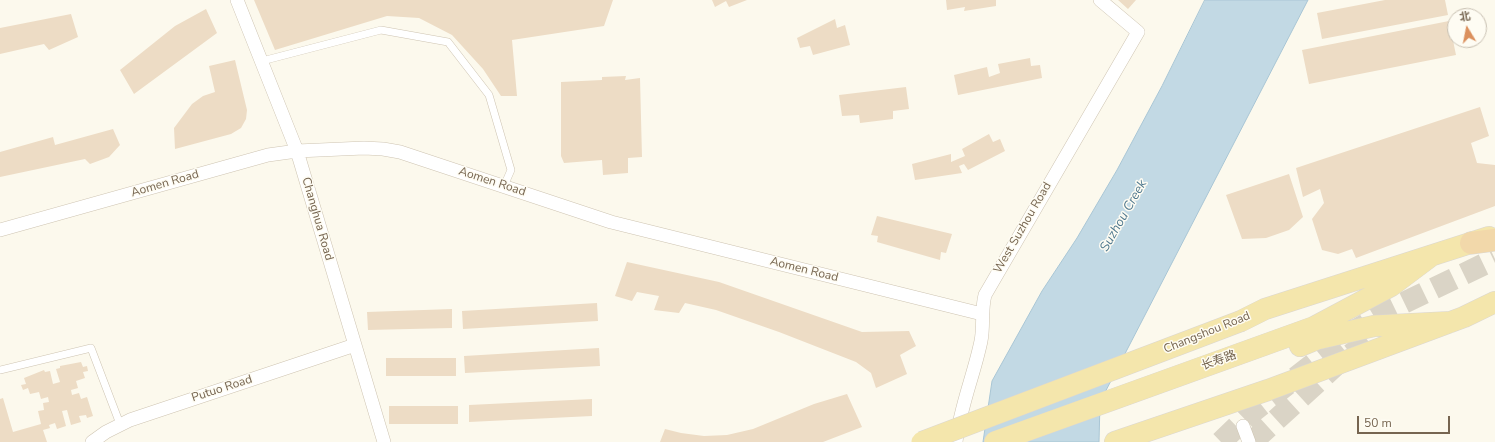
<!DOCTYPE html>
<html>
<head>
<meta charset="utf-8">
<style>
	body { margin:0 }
	#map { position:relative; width:1495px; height:442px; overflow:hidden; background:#fcf9ed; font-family:"Nunito Sans","Noto Sans SC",sans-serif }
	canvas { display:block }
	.north { position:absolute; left:1447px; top:8px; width:40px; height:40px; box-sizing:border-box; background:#fefcf3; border:1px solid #c8c0b2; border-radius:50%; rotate:350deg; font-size:11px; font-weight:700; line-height:16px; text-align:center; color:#766550 }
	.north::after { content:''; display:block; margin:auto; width:14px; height:18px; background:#db905d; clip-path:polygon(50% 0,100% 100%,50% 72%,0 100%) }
	.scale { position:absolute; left:1357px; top:416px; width:93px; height:18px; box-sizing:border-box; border:2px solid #766550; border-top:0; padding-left:5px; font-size:12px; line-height:14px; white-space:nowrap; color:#766550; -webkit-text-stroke:3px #fefcf3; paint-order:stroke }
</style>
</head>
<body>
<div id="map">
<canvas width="1495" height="442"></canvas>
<div class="north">北</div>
<div class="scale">50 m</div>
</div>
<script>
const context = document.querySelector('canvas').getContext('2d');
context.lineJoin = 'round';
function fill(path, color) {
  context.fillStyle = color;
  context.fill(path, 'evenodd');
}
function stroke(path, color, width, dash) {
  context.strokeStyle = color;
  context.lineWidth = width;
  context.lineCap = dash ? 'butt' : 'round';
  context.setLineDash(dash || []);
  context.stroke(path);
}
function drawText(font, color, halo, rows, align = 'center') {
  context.font = font + ' "Nunito Sans","Noto Sans SC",sans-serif';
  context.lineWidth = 3;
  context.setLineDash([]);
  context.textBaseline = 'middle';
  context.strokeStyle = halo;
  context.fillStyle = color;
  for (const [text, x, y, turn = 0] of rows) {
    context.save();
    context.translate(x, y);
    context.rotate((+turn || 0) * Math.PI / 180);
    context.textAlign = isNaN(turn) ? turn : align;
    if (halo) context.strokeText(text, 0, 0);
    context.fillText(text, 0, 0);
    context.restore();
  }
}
const water = new Path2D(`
	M1205 0H1308L1100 402 1099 442H983L992 381 1042 291 1077 238 1117 170 1162 86Z`);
fill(water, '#c2d9e4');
stroke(water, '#a9c6d5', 1);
fill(new Path2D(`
	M254 0H613L604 26 512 40 517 96H501L483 69 452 35 419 18 387 16 275 50Z
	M712 0H747L729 7 726 1 715 7Z
	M946 0H996V6L964 11 965 7 947 10Z
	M1118 0H1136L1128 9Z
	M1385 0H1445L1448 15 1322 39 1317 13Z
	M206 9 217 33 134 94 120 70 175 26Z
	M71 14 78 37 49 50 44 44 0 54V28Z
	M835 19 837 28 845 25 850 45 813 55 810 46 800 48 797 38Z
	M1449 21 1456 55 1309 84 1302 50Z
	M1030 58 1031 66 1040 65 1042 78 958 95 954 75 987 67 989 77 1000 73 998 64Z
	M235 60 247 110 246 119 241 128 231 134 175 149 174 128 192 104 203 96 215 92 209 66Z
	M626 76 625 80 640 78 642 157 628 158V173L603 175 602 160 564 163 561 156V82L602 80V77Z
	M906 87 909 109 893 111V119L860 123 859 115 842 116 839 95Z
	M1480 107 1489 136 1471 143 1477 163 1495 165V206L1356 258 1352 249 1338 254 1322 250 1312 219 1324 203 1320 189 1303 197 1296 168Z
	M113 129 120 145 109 157 90 164 85 159 0 177V152L53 137 55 145Z
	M989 134 993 142 1000 139 1005 151 968 170 964 164 959 166 962 173 915 180 912 164 951 154V162L965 156 962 149Z
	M1289 174 1303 217 1289 230 1266 238 1242 239 1226 195Z
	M877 216 952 234 946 253 941 252 940 260 877 242 878 236 871 235Z
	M627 262 719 282 862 332 909 331 916 346 900 355 907 374 876 388 871 373 856 362 779 332 716 310 685 303 679 313 654 310 659 296 637 292 632 301 615 296Z
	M597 303 598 321 463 329 462 311Z
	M452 309V328L368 330 367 312Z
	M599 348 600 366 465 373 464 356Z
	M386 358H456V376H386Z
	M81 362 83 367 87 366 88 371 83 372 85 378 76 381 78 388 71 390 72 395 79 393 81 399 87 397 93 416 87 418 86 415 79 416 81 422 71 425 67 410 62 411 66 426 57 429 55 423 49 425 50 428 43 430 47 442H0V399L3 398 13 432 41 424 38 411 44 410 43 403 49 402 48 397 41 399 39 392 30 394 28 388 23 390 21 385 26 384 24 378 44 370 45 372 50 371 53 384 60 382 56 369 60 368V366Z
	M847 394 862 427 823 442H660L665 429 681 433 704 436 727 435 753 429 814 404Z
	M592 399V416L469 422V405Z
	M389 406H458V424H389Z`), '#eddcc5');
stroke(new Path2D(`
	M1221 442 1251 413 1356 330 1391 309 1495 259
	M1252 442 1336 365 1392 325`), '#dad4c6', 22, [22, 11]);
const service = new Path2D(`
	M262 61 381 30 448 42 489 95 511 170 504 186
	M0 370 91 348 120 424`);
const minor = new Path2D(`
	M237 0 297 151 384 442
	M0 230 268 155 297 151 364 148 383 149 400 152 611 222 982 314
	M1243 426 1249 442
	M92 442 106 432 130 420 355 345
	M956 442C960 407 974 375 981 341 984 326 981 310 985 295L1138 32 1100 0`);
const primary = new Path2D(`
	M1241 321 1265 309 1489 237
	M1300 346 1317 339 1374 326 1451 322
	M995 442 1314 327 1391 286 1431 256
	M1115 442 1268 390 1464 317 1495 302`);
const trunk = new Path2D(`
	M1471 243 1495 240`);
stroke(service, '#cec4b2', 8);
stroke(minor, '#cec4b2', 14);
stroke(primary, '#dbd7d2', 22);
stroke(trunk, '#dbd7d2', 23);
stroke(service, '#fff', 7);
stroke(minor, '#fff', 13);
stroke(primary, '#f4e6ac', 21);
stroke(trunk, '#f2d8aa', 22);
const primaryBridge = new Path2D(`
	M922 442 1241 321`);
stroke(primaryBridge, '#dbd7d2', 22, []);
stroke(primaryBridge, '#f4e6ac', 21);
drawText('12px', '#766550', '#fefcf3', [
	["Aomen Road",492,182,18],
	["Aomen Road",165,184,-16],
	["Changhua Road",317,219,74],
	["West Suzhou Road",1023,228,-60],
	["Aomen Road",804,270,14],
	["Changshou Road",1207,333,-22],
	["长寿路",1219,361,-20],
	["Putuo Road",222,389,-18]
]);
drawText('italic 13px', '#4f788e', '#fefcf3', [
	["Suzhou Creek",1124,216,-60]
]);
</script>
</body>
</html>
